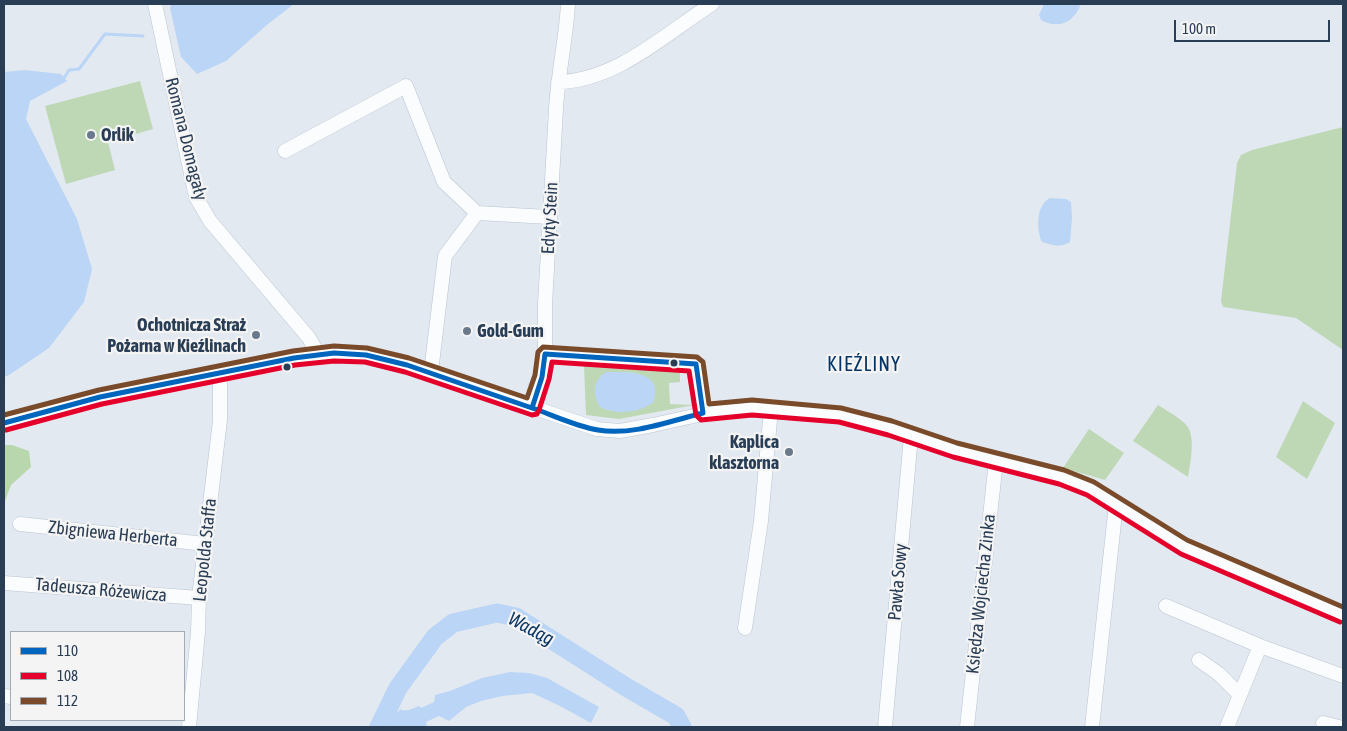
<!DOCTYPE html>
<html>
<head>
<meta charset="utf-8">
<style>
	body { margin:0 }
	#map { position:relative; width:1347px; height:731px; overflow:hidden; background:#e3e9f0; font-family:"Asap Condensed",sans-serif }
	canvas { display:block }
	.frame { position:absolute; inset:0; border:5px solid #293d55; pointer-events:none }
	.legend { position:absolute; left:10px; top:631px; width:175px; height:90px; box-sizing:border-box; background:#f4f4f4; border:1px solid #a3abb4; margin:0; padding:6px 9px; list-style:none; font-size:15px; color:#293d55 }
	.legend li { display:flex; align-items:center; gap:10px; height:25px }
	.legend b { width:25px; border:1px solid #a3abb4 }
	.scale { position:absolute; left:1174px; top:20px; width:156px; height:22px; box-sizing:border-box; border:2px solid #293d55; border-top:0; padding-left:6px; font-size:15px; line-height:18px; white-space:nowrap; color:#293d55; -webkit-text-stroke:4px #f4f4f4; paint-order:stroke }
</style>
</head>
<body>
<div id="map">
<canvas width="1347" height="731"></canvas>
<div class="frame"></div>
<ul class="legend">
<li><b style="height:6px;background:#0065bd"></b>110</li>
<li><b style="height:6px;background:#e4002b"></b>108</li>
<li><b style="height:6px;background:#7a4b2a"></b>112</li>
</ul>
<div class="scale">100 m</div>
</div>
<script>
const context = document.querySelector('canvas').getContext('2d');
context.lineJoin = 'round';
function fill(path, color) {
  context.fillStyle = color;
  context.fill(path, 'evenodd');
}
function stroke(path, color, width, dash) {
  context.strokeStyle = color;
  context.lineWidth = width;
  context.lineCap = dash ? 'butt' : 'round';
  context.setLineDash(dash || []);
  context.stroke(path);
}
function drawText(font, color, halo, rows, align = 'center') {
  context.font = font + ' "Asap Condensed",sans-serif';
  context.lineWidth = 4.5;
  context.setLineDash([]);
  context.textBaseline = 'middle';
  context.strokeStyle = halo;
  context.fillStyle = color;
  for (const [text, x, y, turn = 0] of rows) {
    context.save();
    context.translate(x, y);
    context.rotate((+turn || 0) * Math.PI / 180);
    context.textAlign = isNaN(turn) ? turn : align;
    if (halo) context.strokeText(text, 0, 0);
    context.fillText(text, 0, 0);
    context.restore();
  }
}
fill(new Path2D(`
	M140 81 153 129 108 142 115 170 66 184 45 106Z
	M1343 127V350L1296 318 1223 307 1221 301 1237 163 1241 155 1252 150Z
	M584 366 680 371V382L669 383 670 404 694 405 619 419 586 415ZM606 372 635 373 623 412 608 410 600 407Z
	M1303 401 1335 423 1307 479 1276 457Z
	M1158 405C1167 411 1181 418 1187 426 1196 437 1190 464 1188 477L1133 441Z
	M1089 429 1124 453 1105 480 1063 468Z`), '#bed8b6');
fill(new Path2D(`
	M4 445H12L29 451 31 467 11 485 4 504Z`), '#b9d7ac');
fill(new Path2D(`
	M171 4H294L268 24 226 61 197 74 181 57 170 8Z
	M1044 4H1081C1074 22 1059 30 1041 20L1039 15Z
	M25 70 61 74 67 81 30 101 26 119 77 219 92 269 84 302 49 348 9 375 4 377V72Z
	M1050 198 1066 199 1071 202 1072 218 1070 242C1061 248 1052 245 1042 242 1036 229 1036 205 1050 198Z
	M606 372C628 372 665 370 653 403 637 413 617 415 600 407 592 394 593 381 606 372Z
	M510 672 529 673 547 678 599 707 591 723 558 705 532 693 502 696 481 701 466 707 449 721 439 716 426 722 427 727H371L383 702 398 688 400 701 397 709 398 713 400 709C407 713 413 708 419 706L421 708 434 702 435 695 450 691 482 678Z`), '#bad5f6');
stroke(new Path2D(`
	M64 78 69 70 79 69 105 34 143 36`), '#bad5f6', 3);
stroke(new Path2D(`
	M379 727 398 688 435 637 453 623 497 613 516 617 626 687 676 716 682 727`), '#bad5f6', 19);
const minor = new Path2D(`
	M155 4 196 197 210 221 309 338 318 354
	M558 82C616 81 665 34 712 4
	M285 151 406 86 444 182 477 213 445 256 431 372
	M477 213 549 217
	M545 354 696 364 703 413
	M532 408 542 377 545 354V304L556 109C558 74 566 39 568 4
	M4 423 100 397 294 358 334 353 366 355 407 365 597 429 620 431 653 425 725 409 752 407 840 415 868 422 955 450 1061 477 1090 488 1184 547 1343 615
	M20 524 205 544
	M4 583 199 598
	M1166 606 1260 646 1343 676
	M745 628 761 521 771 409
	M1199 660 1219 674 1240 695
	M4 696 11 697
	M1323 723 1339 727
	M189 727 198 632 199 598 220 420V372
	M885 727 911 436
	M967 727 996 461
	M1092 727 1116 504
	M1227 727 1260 646`);
stroke(minor, '#b8c4d2', 15);
stroke(minor, '#fbfcfd', 14);
stroke(new Path2D(`
	M545 354 696 364 703 413C670 421 632 436 598 430 575 426 553 415 532 408L542 377Z
	M4 423 100 397 294 358 334 353 366 355 407 365 532 408`), '#0065bd', 5);
stroke(new Path2D(`
	M6 430 102 404 295 365 334 361 365 362 405 372 532 415 537 414 539 410 549 379 552 362 689 371 696 415 701 420 752 415 839 422 888 435 953 457 1059 484 1087 495 1181 554 1340 622`), '#e4002b', 5);
stroke(new Path2D(`
	M4 415 99 390 293 351 334 346 367 348 409 358 527 398 535 375 538 352 543 347 697 357 703 362 709 404 752 400 841 408 892 421 957 443 1064 470 1094 482 1187 540 1343 607`), '#7a4b2a', 5);
for (const [x, y, r, color] of [
	[91,135,5,"#6a798b"],
	[467,331,5,"#6a798b"],
	[256,335,5,"#6a798b"],
	[674,363,4.5,"#293d55"],
	[287,367,4.5,"#293d55"],
	[789,452,5,"#6a798b"]
]) {
  const dot = new Path2D();
  dot.arc(x, y, r, 0, 2 * Math.PI);
  context.fillStyle = color;
  context.fill(dot);
  stroke(dot, '#f4f4f4', 2);
}
drawText('bold 18px', '#293d55', '#f4f4f4', [
	["Orlik",101,135],
	["Ochotnicza Straż",246,325,"right"],
	["Pożarna w Kieźlinach",246,346,"right"],
	["Gold-Gum",477,331],
	["Kaplica",779,442,"right"],
	["klasztorna",779,463,"right"]
], 'left');
drawText('18px', '#293d55', '#f4f4f4', [
	["Romana Domagały",186,139,76],
	["Edyty Stein",550,218,-87],
	["Zbigniewa Herberta",113,534,6],
	["Leopolda Staffa",205,550,-84],
	["Pawła Sowy",898,582,-85],
	["Tadeusza Różewicza",101,590,5],
	["Księdza Wojciecha Zinka",981,594,-84]
]);
drawText('italic 19px', '#0b3562', '#f4f4f4', [
	["Wadąg",531,629,28]
]);
context.letterSpacing = '1px';
drawText('20px', '#053566', '#f4f4f4', [
	["KIEŹLINY",864,365]
]);
context.letterSpacing = '0px';
</script>
</body>
</html>
